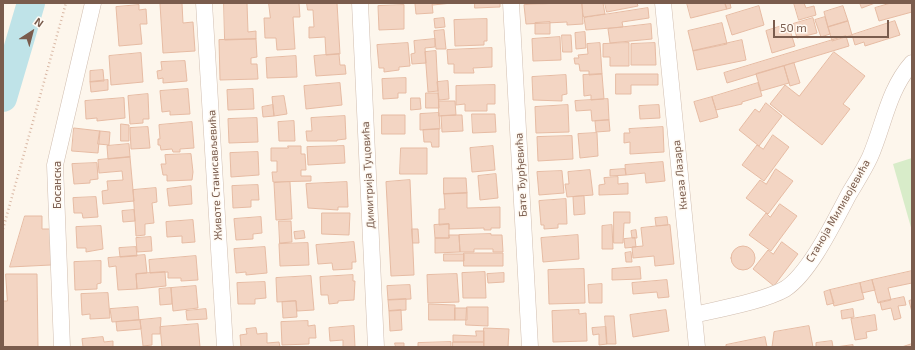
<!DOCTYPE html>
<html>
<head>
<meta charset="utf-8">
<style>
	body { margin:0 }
	#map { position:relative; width:915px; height:350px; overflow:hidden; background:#fdf6ec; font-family:"Exo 2",sans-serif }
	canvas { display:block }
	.frame { position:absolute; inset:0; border:4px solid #7a5c4d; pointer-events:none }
	.north { position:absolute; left:12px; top:12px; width:40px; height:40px; -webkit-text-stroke:3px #fffaf3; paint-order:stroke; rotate:36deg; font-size:11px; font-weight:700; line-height:16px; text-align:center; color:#7a5c4d }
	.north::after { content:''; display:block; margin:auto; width:14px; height:18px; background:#7a5c4d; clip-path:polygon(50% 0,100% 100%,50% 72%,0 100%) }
	.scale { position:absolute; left:773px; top:20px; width:116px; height:18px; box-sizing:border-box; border:2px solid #7a5c4d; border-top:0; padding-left:5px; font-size:12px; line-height:14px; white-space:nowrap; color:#7a5c4d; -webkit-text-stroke:3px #fffaf3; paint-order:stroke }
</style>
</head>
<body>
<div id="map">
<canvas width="915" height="350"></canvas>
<div class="frame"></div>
<div class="north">N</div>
<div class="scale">50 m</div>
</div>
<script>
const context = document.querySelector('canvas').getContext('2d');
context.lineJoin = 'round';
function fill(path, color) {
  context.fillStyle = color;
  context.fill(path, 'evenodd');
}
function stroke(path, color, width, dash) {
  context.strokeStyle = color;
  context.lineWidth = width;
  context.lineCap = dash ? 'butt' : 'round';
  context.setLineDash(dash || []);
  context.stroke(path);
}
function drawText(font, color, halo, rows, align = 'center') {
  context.font = font + ' "Exo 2",sans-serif';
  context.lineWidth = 3;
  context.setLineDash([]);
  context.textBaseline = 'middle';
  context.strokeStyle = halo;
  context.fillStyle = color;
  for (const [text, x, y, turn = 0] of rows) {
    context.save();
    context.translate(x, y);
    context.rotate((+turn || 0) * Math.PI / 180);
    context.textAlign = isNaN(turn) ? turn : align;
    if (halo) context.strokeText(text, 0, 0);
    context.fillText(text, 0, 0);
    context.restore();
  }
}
fill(new Path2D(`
	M912 158V231L893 164Z`), '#d8ecc9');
stroke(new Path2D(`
	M3 98 31 3`), '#bfe3e8', 28);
const building = new Path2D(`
	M182 3 183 23 193 22 195 51 163 53 160 4Z
	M224 3H247L248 32 256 31V39L225 40Z
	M269 3H299L300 17H293L295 49 277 50 276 38H265L264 18H270Z
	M307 3H337L340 54 326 55 325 37 309 38V27H314L313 10H308Z
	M424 3H432L433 13 416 14 415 4Z
	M433 3H452L433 5Z
	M475 3H500V7L475 8Z
	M561 3H582L583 24 567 25V22L526 24 524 5Z
	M582 3H603L605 14 584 17Z
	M605 3H637L638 6 607 12Z
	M687 3H725L727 9 691 18Z
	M725 3H730L731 8 727 9Z
	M794 3H804L806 8 814 6 816 15 799 20Z
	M860 3H875L862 8Z
	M891 3H912V12L879 21 875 8Z
	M139 5V10L146 9 147 24H140L142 44 119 46 116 7Z
	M404 5V29L379 30 378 6Z
	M759 6 764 25 732 35 726 16Z
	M843 6 848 21 828 27 824 12Z
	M648 8 649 18 622 22 623 27 586 30 584 18Z
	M825 17 830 34 821 37 815 20Z
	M444 18 445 27 435 28 434 19Z
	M813 18 817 33 797 38 793 24Z
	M487 19V41H484V45L455 46 454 20Z
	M848 21 852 35 832 41 828 27Z
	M895 21 900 35 865 46 864 42 855 45 852 35Z
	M550 22V34H535V23Z
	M722 23 727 44 693 51 688 31Z
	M651 24 652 39 610 43 608 29Z
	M788 24 795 46 772 53 766 31Z
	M444 30 446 49H436L434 31Z
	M585 32 586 48 576 49 575 33Z
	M562 35H571L572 52H563Z
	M846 36 849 46 727 83 724 73Z
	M560 37 561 60 533 61 532 39Z
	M256 39 257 57 251 58V64H257L258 79 220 80 219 40Z
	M435 39V47L425 48 426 63 412 64 411 54 415 53 414 41Z
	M742 40 746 60 697 70 693 51Z
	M408 43 410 66 399 67V70L384 72V68H379L377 45Z
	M600 43 602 74 589 75V71H580L579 64H575L574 58H579L578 55 588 54 587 44Z
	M629 43V66H610V57H603V44Z
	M655 43 656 65H631V44Z
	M492 48V67L473 68 474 73H454V64H448L447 50Z
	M436 51 438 91 428 92 425 52Z
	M834 52 865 76 843 104 850 109 822 145 770 104 785 85 799 96Z
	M141 53 143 82 111 85 109 56Z
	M339 54 340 65H345L346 74 316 76 314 56Z
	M296 56 297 77 267 78 266 58Z
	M185 61 187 81 163 83V78L158 79 157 71 162 70 161 62Z
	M794 63 800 83 790 86 784 66Z
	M784 66 789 83 761 91 756 74Z
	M103 70 104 81 90 82V71Z
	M602 74 604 99 591 100V95L584 96 583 75Z
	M616 74H658V85H631V94H616Z
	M566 75 567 94 562 95V101L533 100 532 77Z
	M406 78V93H398V98L383 99 382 79Z
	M108 80V90L91 92 90 82Z
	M448 81 449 99 439 100 437 82Z
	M340 83 342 105 306 109 304 86Z
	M758 83 762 96 742 102V104L716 110 712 97Z
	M495 85V104H487V111H465V104L456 105V86Z
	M188 89 190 114 170 115V111L162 112 160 91Z
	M253 89 254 109 228 110 227 90Z
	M426 93H438L439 108H426Z
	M148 94 149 119H143V123L130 124 128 96Z
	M284 96 287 114 274 116 272 97Z
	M712 97 718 117 700 122 694 102Z
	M124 98 125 118 97 121V118L86 119 85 101Z
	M411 98H420L421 109 411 110Z
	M608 99 609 120 592 121 591 110 576 111 575 101Z
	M439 101H455L456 115 439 116Z
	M766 103 782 116 759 146 739 130 755 109 759 112Z
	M273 105 274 116 263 117 262 107Z
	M568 105 569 132 536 133 535 107Z
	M659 105 660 118 640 119 639 106Z
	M439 113 440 129 420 130V114Z
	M472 114H495L496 132 473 133Z
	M382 115H405V134H382Z
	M456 115H462L463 131 442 132 441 116Z
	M345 116 346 139 337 140V141H307L306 131H312L311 118Z
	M257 118 258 142 229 143 228 119Z
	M609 120 610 131 596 132 595 121Z
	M294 121 295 141H279L278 122Z
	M192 122 194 148 180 149V152H173L172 149 161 150 160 145H158V139H160L159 125Z
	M121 124 129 125V141H121Z
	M148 127 150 148 131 149 130 128Z
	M663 127 664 152 630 154V142L624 143V133H630L629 129Z
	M74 128 100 131 98 153 72 151Z
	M439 129V147H432L431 142H424L423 130Z
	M100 131 110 132 109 145 98 144Z
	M597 133 598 156 580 158 578 134Z
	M773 135 789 147 764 181 742 165 757 145 763 149Z
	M572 136 573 159 538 161 537 137Z
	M129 144 130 157 108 159 107 146Z
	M288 146H301V154H305L306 170H301V176H311V181L273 182 272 172H277V161H271V148H288Z
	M344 146 345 163 308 165 307 147Z
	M493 146 495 170 472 172 470 148Z
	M401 148H427V174H400Z
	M258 152 259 175 231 177 230 153Z
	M191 154 193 172 192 180 167 181V175H163L161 164H166L165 155Z
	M130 157 134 201 103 204 102 191 108 190 107 181 123 180 122 171 99 173 98 160Z
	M663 162 665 181 646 183 645 173 626 175 625 165Z
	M97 163 98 179 90 180V183L74 184 72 164Z
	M625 169 626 175 610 176V170Z
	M776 169 793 181 768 214 746 198 760 180 766 184Z
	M590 170 593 195 567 197 565 184H569L568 172Z
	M562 171 564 193 539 195 537 172Z
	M496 174 498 198 480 200 478 176Z
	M618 177V184L628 183V194L599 195V185L605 184 604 178Z
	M444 178H466L467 193 444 194Z
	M410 180 414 275 391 276 386 182Z
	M290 182 292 219 276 220 274 183Z
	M347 182 348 207H338V210L308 208 306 184Z
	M258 185 259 200H251V207L233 208 232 186Z
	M191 186 192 204 169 206 167 189Z
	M156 188 157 202 152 203 154 223 145 224V235L136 236 133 190Z
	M467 193V208L500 207V228H491V230H484V228L449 229V224L439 225V209H445L444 194Z
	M584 196 585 214 574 215 573 197Z
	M96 197 98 217 83 218 82 213H74L73 198Z
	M566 199 567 224H558V228L544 229V225H541L539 201Z
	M780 204 797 216 771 251 749 235 766 213 770 217Z
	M134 210 135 221 123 222 122 211Z
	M614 212H630V223H624L623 243H614Z
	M322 213H350L349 235 322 234Z
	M25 216H42V229H51V265L10 267Z
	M261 217 262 233 253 234V239L236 240 234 219Z
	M667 217 668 225 656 226 655 218Z
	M193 220 195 242 182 243V236L167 237 166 222Z
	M279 221H291L292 242 280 243Z
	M449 224V238H435L434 225Z
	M612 225 613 249H602V226Z
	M670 225 674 264 655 266 654 256 633 258 632 247 643 246 641 228Z
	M101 226 103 249 86 252V248H77L76 227Z
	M412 229H418L419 243H413Z
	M636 230 637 238H632L631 231Z
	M304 231 305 238 295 239 294 232Z
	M491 234V235H502L503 252H493V249H474V252H460L459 235Z
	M449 235H459L460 252 435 253V238H449Z
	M578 235 579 259 543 262 541 238Z
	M151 237 152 251 137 252 136 238Z
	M635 238 636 247 625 248 624 239Z
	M354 242 356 262H352V269L333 270 332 263 318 264 316 245Z
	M782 242 798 254 774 286 753 269 768 250 773 254Z
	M308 243 309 265 280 266 279 244Z
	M731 258a12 12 0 1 1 24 0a12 12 0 1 1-24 0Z
	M136 247 137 256 120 257 119 248Z
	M265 247 267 273 246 275V272L236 273 234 249Z
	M631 252 632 262H626L625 253Z
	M464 253H503V266H464Z
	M444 254H464V261H444Z
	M145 255 147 273 136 274 137 289 118 290 116 266 109 267 108 258Z
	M196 256 198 280 181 281V278H168V272L150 273 149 260Z
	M101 261V283L97 284V289L75 290 74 262Z
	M640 267 641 279 612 280V269Z
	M584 269 585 303 549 304 548 270Z
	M912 271V283L888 288 891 300 878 303 872 280Z
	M165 272 166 286 137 289 136 274Z
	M485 272 486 298H463L462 273Z
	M504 273V282L488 283 487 274Z
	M6 274H37L38 347H3V301H7Z
	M457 274 459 302 428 303 427 275Z
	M353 275V281H355L354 300 338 301V303L329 304 328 295H321L320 277Z
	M311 276 314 310 297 311 296 301 277 302 276 278Z
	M667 280 669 297 658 298 657 292 633 294 632 283Z
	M872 280 875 290 862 293 860 283Z
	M265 282 266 298 255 299V304H238L237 283Z
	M860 283 864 299 834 306 830 290Z
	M602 284V303H589L588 285Z
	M410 285 411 299 388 300 387 286Z
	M196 286 198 308 173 311 171 288Z
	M171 288 172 304 160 305 159 289Z
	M830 290 834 303 827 305 824 292Z
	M108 293 110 318 90 319V314L82 315 81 294Z
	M904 297 906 305 898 306 901 318 894 320 891 308 882 310 880 302Z
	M406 299V310L389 311 388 300Z
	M912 300V312L909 301Z
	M296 301 297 317 283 318 282 302Z
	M429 304 455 305V320H429Z
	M138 307 139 320 112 322 110 309Z
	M467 307H488V326L466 325Z
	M455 308H467V320H455Z
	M206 309 207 319 187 320 186 311Z
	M853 309 854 317 842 319 841 311Z
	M401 310 402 330 390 331 389 311Z
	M579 310V314L586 313 587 341 553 342 552 311Z
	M666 310 669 331 633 337 630 315Z
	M875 315 877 330 866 332 867 338 855 340 851 319Z
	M605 316H614L616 344H607Z
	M161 318 160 334H152V345L143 346 140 320Z
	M140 320 141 329 117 331 116 322Z
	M308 321V326L315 325 316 338H309V344L282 345 281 322Z
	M198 324 200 347H162L160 327Z
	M354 326 355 347H343V340L330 341 329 328Z
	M809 326 813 347H772L774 332Z
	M606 327 607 344 599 345V334L593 335 592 328Z
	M256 328 257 334 267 333V343L279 342 280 347H241L240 335 247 334 246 329Z
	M484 328 509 329 508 347H484Z
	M476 331H484V342H453V335L476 336Z
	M103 337 104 342 113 341V347H83L82 339Z
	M765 337 767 347H726V345Z
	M832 341 833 347H816V343Z
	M451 342V347H418V343Z
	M453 342H484V347H453Z
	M395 343H404V347H396Z
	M912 344V347H902Z
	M853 345V347H836Z`);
fill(building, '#f3d5c3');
stroke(building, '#e6bba3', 1);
const minor = new Path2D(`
	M204 3 225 347
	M360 3 376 347
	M511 3 530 347
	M663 3 697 347
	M694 315C719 309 764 301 785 289 810 273 835 220 849 194 856 182 864 170 870 157 884 125 888 90 912 63
	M62 347 55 165 93 3`);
stroke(minor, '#d1beb0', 17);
stroke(new Path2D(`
	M3 229 66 3`), '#d9b8a5', 2.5, [1, 3]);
stroke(minor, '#fff', 16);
drawText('11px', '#7a5c4d', '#fffaf3', [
	["Животе Станисављевића",215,175,-93],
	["Димитрија Туцовића",368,175,-93],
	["Бате Ђурђевића",521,175,-93],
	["Кнеза Лазара",680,175,-96],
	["Босанска",57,185,-90],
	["Станоја Миливојевића",838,211,-60]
]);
</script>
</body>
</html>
